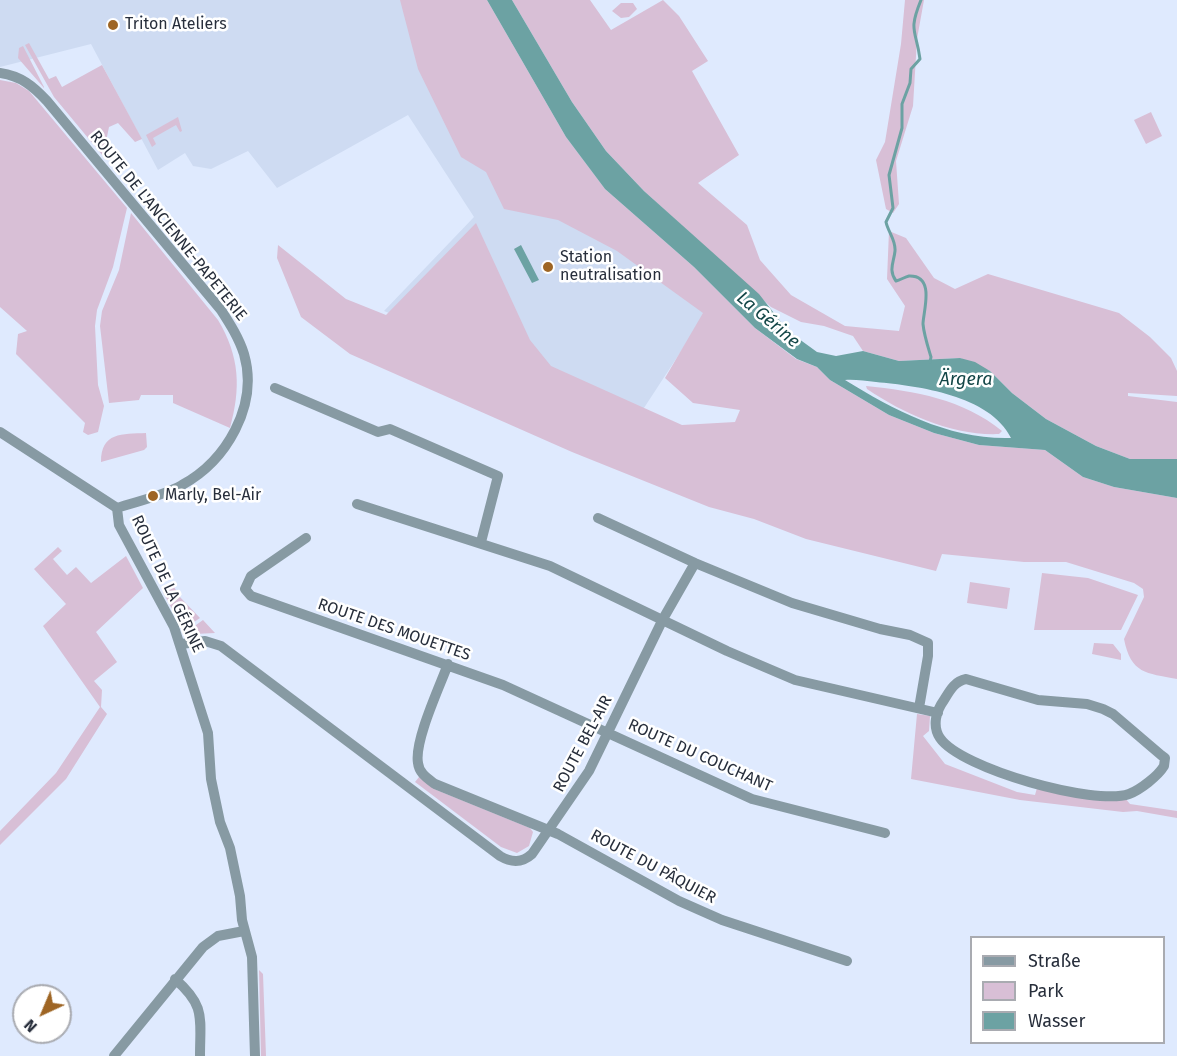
<!DOCTYPE html>
<html>
<head>
<meta charset="utf-8">
<style>
	body { margin:0 }
	#map { position:relative; width:1177px; height:1056px; overflow:hidden; background:#dfeafe; font-family:"Fira Sans",sans-serif }
	canvas { display:block }
	.legend { position:absolute; left:970px; top:936px; width:195px; height:108px; box-sizing:border-box; background:#fff; border:2px solid #a9abb1; margin:0; padding:8px 10px; list-style:none; font-size:18px; color:#272e3b }
	.legend li { display:flex; align-items:center; gap:12px; height:30px }
	.legend b { width:30px; border:2px solid #a9abb1 }
	.north { position:absolute; left:12px; top:984px; width:60px; height:60px; box-sizing:border-box; background:#fff; border:2px solid #a9abb1; border-radius:50%; rotate:224deg; font-size:16px; font-weight:700; line-height:24px; text-align:center; color:#272e3b }
	.north::after { content:''; display:block; margin:auto; width:21px; height:27px; background:#9e6524; clip-path:polygon(50% 0,100% 100%,50% 72%,0 100%) }
</style>
</head>
<body>
<div id="map">
<canvas width="1177" height="1056"></canvas>
<ul class="legend">
<li><b style="height:8px;background:#879aa3"></b>Straße</li>
<li><b style="height:16px;background:#d8bfd6"></b>Park</li>
<li><b style="height:16px;background:#6ca2a3"></b>Wasser</li>
</ul>
<div class="north">N</div>
</div>
<script>
const context = document.querySelector('canvas').getContext('2d');
context.lineJoin = 'round';
function fill(path, color) {
  context.fillStyle = color;
  context.fill(path, 'evenodd');
}
function stroke(path, color, width, dash) {
  context.strokeStyle = color;
  context.lineWidth = width;
  context.lineCap = dash ? 'butt' : 'round';
  context.setLineDash(dash || []);
  context.stroke(path);
}
function drawText(font, color, halo, rows, align = 'center') {
  context.font = font + ' "Fira Sans",sans-serif';
  context.lineWidth = 5;
  context.setLineDash([]);
  context.textBaseline = 'middle';
  context.strokeStyle = halo;
  context.fillStyle = color;
  for (const [text, x, y, turn = 0] of rows) {
    context.save();
    context.translate(x, y);
    context.rotate((+turn || 0) * Math.PI / 180);
    context.textAlign = isNaN(turn) ? turn : align;
    if (halo) context.strokeText(text, 0, 0);
    context.fillText(text, 0, 0);
    context.restore();
  }
}
fill(new Path2D(`
	M0 0H431L706 313 642 411 384 311 474 217 408 115 277 188 248 151 211 169 193 166 185 153 158 170 91 44 0 67Z`), '#cedbf2');
fill(new Path2D(`
	M400 0H487L566 137 605 189 694 267 755 328 796 359 817 367 830 380 889 415 934 433 979 445 1045 450 1083 477 1114 487 1177 498V679C1146 673 1131 674 1124 639L1144 597 1143 589 1134 583 1066 562H1024L942 554 936 571 806 539 754 519 709 507 572 452 350 354 301 317 277 258 278 245 346 299 386 315 476 223 530 340 551 366 682 425 735 422 740 410 693 403 665 378 703 313 617 251 558 220 504 209 486 172 461 157 418 69Z
	M512 0H590L611 30 663 0 679 16 708 61 692 71 739 155 698 183 747 225 760 260 791 295 845 326 899 331 905 306 887 279 889 231 906 238 934 278 955 289 988 274 1119 313 1150 337 1171 358 1177 371V396L1128 393V396L1177 402V459H1130L1096 446 1046 419 1012 393 990 371 960 358 899 361 863 351 853 336 824 326 801 322 771 307 644 191 606 151 572 102Z
	M905 0H924L917 39 913 106 896 161 899 204 893 213 886 209 876 160 885 142 901 44Z
	M621 3H633L637 9 629 17 621 18 612 11Z
	M29 43 49 79 56 76 62 87 102 65 142 139 135 142 118 123 109 127 103 156 54 97 25 45Z
	M23 46 44 87V88L18 58 19 48Z
	M0 80 16 83 29 91 127 208 113 267 97 310 95 326 98 385 104 406 98 432 88 435 83 432 85 423 16 354 18 334 27 331 0 307Z
	M1151 112 1162 136 1146 144 1134 120Z
	M178 117 182 131 180 132 176 125 153 138 156 144 152 147 146 135Z
	M131 213 218 320C240 357 241 388 230 428L173 403V395H141L139 400 109 403 100 326 102 311 119 270Z
	M866 386C915 391 963 399 1002 431L999 434C953 436 904 414 867 389Z
	M146 433 147 447 144 450 101 462C101 432 122 434 146 433Z
	M58 547 62 551 53 559 67 575 76 567 91 583 126 556 143 588 96 632 117 662 94 681 102 690 101 707 107 714 66 779 0 845V831L56 773 100 707 43 626 66 604 34 569Z
	M1042 573 1088 578 1138 595 1121 630H1034Z
	M970 582 1010 588 1007 609 967 603Z
	M172 583 179 596 200 618 188 626 191 633 182 628 163 592 164 588Z
	M203 620 215 633 195 634 196 625Z
	M1094 643 1113 644 1121 654V660L1092 654Z
	M917 714 930 716 929 731 923 736 945 764 1017 792 1035 795 1037 788 1125 798 1130 804 1177 811V818L1137 811 1123 812 1020 800 911 779Z
	M419 777 434 789 530 828 533 832 529 846 517 853 501 847 415 782Z
	M259 970 263 974 266 1056H261Z`), '#d8bfd6');
fill(new Path2D(`
	M487 0H512L572 102 606 151 644 191 759 294 788 331 817 352 836 356 863 351 899 361 960 358 975 362 990 371 1012 393 1046 419 1096 446 1130 459H1177V498L1114 487 1083 477 1045 450 979 445 934 433 889 415 830 380 817 367 797 359 755 328 694 267 605 189 566 137ZM845 380C853 379 866 381 876 382 918 386 990 395 1011 438 951 440 895 411 845 380Z
	M521 245 539 280 532 283 514 249Z`), '#6ca2a3');
stroke(new Path2D(`
	M921 0C908 32 916 29 920 59L911 69 910 83 902 104V128L889 175 893 208 886 222C888 232 896 240 895 251 894 262 888 270 896 281 900 280 905 277 909 276 936 275 923 312 923 324 924 335 928 347 931 357L930 362`), '#6ca2a3', 3);
stroke(new Path2D(`
	M0 73C21 76 33 86 47 101L221 310C230 324 239 338 244 354 259 406 226 461 182 485 163 496 138 501 117 508
	M275 388 378 432 390 429 498 476 481 542
	M0 432 117 508
	M357 504 550 566 727 651 795 680 938 713
	M117 508 119 525 174 627 208 733 211 779 220 822 230 848 240 896 242 920 252 957 255 1056
	M598 518 695 563 792 603 880 629 910 635 928 643V656L919 708
	M306 538 251 576 245 589 251 596 503 685 752 799 885 833
	M181 644 205 641 221 646 500 856C512 863 522 863 532 854L589 771 663 619 695 563
	M448 664C440 686 414 741 418 763 419 773 427 778 435 784L558 834 679 901 722 920 847 961
	M966 679 1038 700 1087 704 1103 709 1113 714 1161 755 1165 758 1164 766C1158 776 1140 790 1129 794 1095 806 961 769 940 738 932 726 936 711 944 700 950 690 955 681 966 679Z
	M175 979C206 1006 200 1018 200 1056
	M114 1056 203 947 218 936 244 931`), '#879aa3', 10);
for (const [x, y, r, color] of [
	[113,25,6,"#9e6524"],
	[548,267,6,"#9e6524"],
	[153,496,6,"#9e6524"]
]) {
  const dot = new Path2D();
  dot.arc(x, y, r, 0, 2 * Math.PI);
  context.fillStyle = color;
  context.fill(dot);
  stroke(dot, '#fff', 2);
}
drawText('16px', '#272e3b', '#fff', [
	["Triton Ateliers",125,25],
	["Station",560,258],
	["neutralisation",560,276],
	["Marly, Bel-Air",165,496]
], 'left');
drawText('16px', '#272e3b', '#fff', [
	["ROUTE DE L'ANCIENNE-PAPETERIE",168,226,51],
	["ROUTE DE LA GÉRINE",167,584,65],
	["ROUTE DES MOUETTES",394,630,19],
	["ROUTE BEL-AIR",583,744,-62],
	["ROUTE DU COUCHANT",700,756,24],
	["ROUTE DU PÂQUIER",653,867,28]
]);
drawText('italic 18px', '#134647', '#fff', [
	["La Gérine",768,320,40],
	["Ärgera",966,380]
]);
</script>
</body>
</html>
